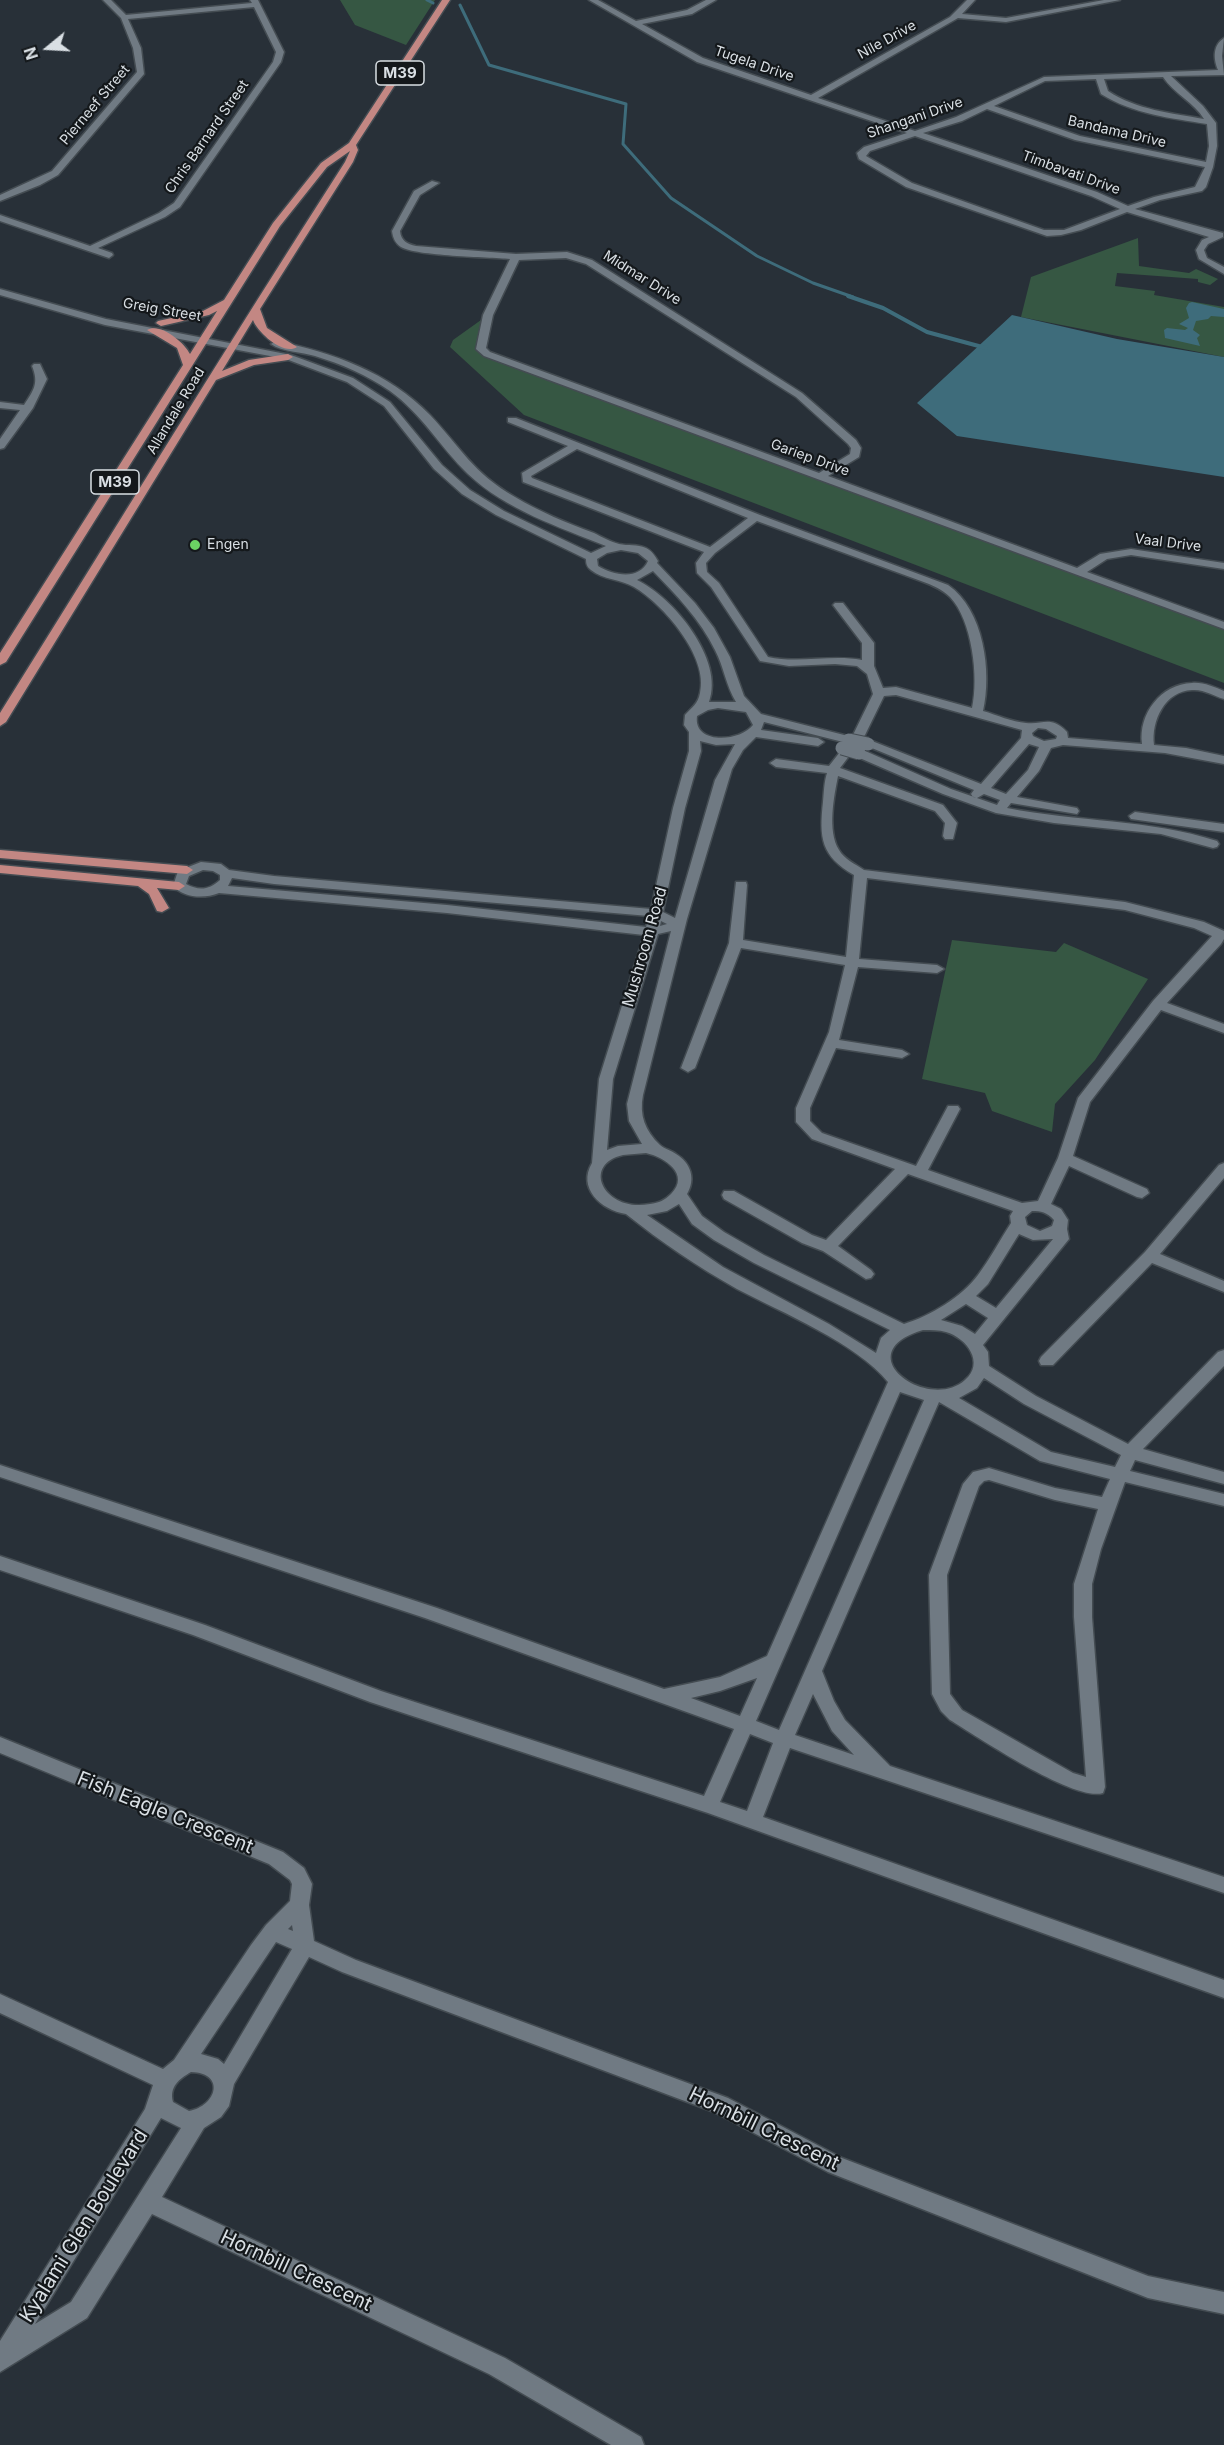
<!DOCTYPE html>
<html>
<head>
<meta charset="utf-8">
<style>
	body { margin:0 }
	#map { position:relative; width:1224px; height:2445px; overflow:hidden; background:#283038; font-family:Inter,sans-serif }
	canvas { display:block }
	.north { position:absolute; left:18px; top:18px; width:60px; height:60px; -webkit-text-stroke:4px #14181b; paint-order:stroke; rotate:252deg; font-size:16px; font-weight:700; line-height:24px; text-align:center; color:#d9dfe4 }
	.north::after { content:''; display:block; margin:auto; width:21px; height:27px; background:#d9dfe4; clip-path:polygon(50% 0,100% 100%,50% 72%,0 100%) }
</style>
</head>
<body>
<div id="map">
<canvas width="1224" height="2445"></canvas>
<div class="north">N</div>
</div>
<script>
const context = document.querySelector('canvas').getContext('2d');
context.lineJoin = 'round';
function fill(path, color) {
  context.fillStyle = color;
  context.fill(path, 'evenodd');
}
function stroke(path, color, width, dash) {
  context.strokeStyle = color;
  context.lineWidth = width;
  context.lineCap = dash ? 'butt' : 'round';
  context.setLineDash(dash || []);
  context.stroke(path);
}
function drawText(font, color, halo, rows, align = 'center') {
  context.font = font + ' Inter,sans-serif';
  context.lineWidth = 4.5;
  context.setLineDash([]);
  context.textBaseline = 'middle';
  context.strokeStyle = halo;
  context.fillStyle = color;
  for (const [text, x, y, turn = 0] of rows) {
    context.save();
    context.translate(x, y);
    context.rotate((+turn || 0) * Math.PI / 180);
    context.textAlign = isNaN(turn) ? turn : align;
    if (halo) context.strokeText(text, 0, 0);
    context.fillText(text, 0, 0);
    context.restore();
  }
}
fill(new Path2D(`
	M340 0H435L406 45 355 25Z
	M1138 238 1139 266 1189 273 1196 269 1218 279 1210 285 1198 282V279L1117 273 1115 286 1155 291 1154 295 1224 307V357L1021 317 1031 277Z
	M488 315 487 354 1224 627V683L524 415 450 347 453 340Z
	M952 940 1056 952 1064 943 1148 979 1095 1060 1055 1104 1052 1132 992 1111 985 1093 922 1079Z`), '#365743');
fill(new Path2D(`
	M1192 302 1224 309V317L1211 316 1208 319 1196 321 1193 330 1200 335 1197 338 1200 346 1165 338 1164 330 1167 328 1185 330 1188 328 1179 324 1189 318 1186 308 1189 303Z
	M1012 315 1117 339 1224 357V477L957 436 917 403Z`), '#3e6c7b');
stroke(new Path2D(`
	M427 0 433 3
	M460 5 489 65 626 104 623 144 671 198 757 256 813 283 853 297`), '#3e6c7b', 3);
stroke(new Path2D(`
	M848 296 883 308 927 332 986 348`), '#3e6c7b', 4);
const minor = new Path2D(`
	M103 0H111L126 15 252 3 250 0H258L284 52 281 62 180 207 165 217 98 248 112 253 113 255 109 258 0 221V215L90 246 159 213 174 203 273 62 276 52 254 7 128 19 141 48 144 74 58 175 40 185 0 201V195L52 171 137 72 133 48 121 18Z
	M589 0H598L636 21 687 10 706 0H716L692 14 642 24 703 58 811 95 950 17 967 0H975L962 14 1006 18 1104 0H1120L1006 22 958 18 818 98 915 131 956 117 1044 77 1218 70C1213 58 1213 45 1224 38L1222 56 1224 75 1171 76 1203 106 1216 123 1217 146 1213 167 1206 187 1202 191 1160 200 1135 209 1223 233V237L1208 244 1204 250 1207 258 1224 267V274L1199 259 1196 250 1202 240 1209 237 1127 212 1081 230 1061 235 1047 236 906 187 859 159 857 153 864 147 907 133 697 62ZM1163 77C1174 94 1194 102 1204 119 1171 113 1137 110 1108 91L1104 79ZM1096 79 1101 94C1133 114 1170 118 1207 124L1209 146 1206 162 1080 136 994 106 1045 81ZM987 109 1075 140 1205 167 1195 187 1154 197 1128 206 1097 192 923 133 962 121ZM915 136 1091 196 1120 209 1064 230H1044L912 183 866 156 870 151Z
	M432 181 439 183 420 195 400 231C401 241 407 244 416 246L516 254 567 252 592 260 802 393 856 440 861 448 859 457 828 476 1077 568 1100 554 1131 549 1224 563V569L1131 555 1107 559 1087 572 1224 622V629L484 356 476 349 483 315 510 259C488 257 416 256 401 247 395 243 393 238 392 231L414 191ZM566 258 586 264 796 397 848 444 851 448 850 454 819 473 490 352 486 348 493 315 519 260Z
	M0 289 106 319 291 355 353 378 390 402 442 465 470 490 504 511 591 553 606 546C559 527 506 510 468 474 440 447 422 414 390 391 367 375 341 364 315 356 302 352 282 352 271 344L276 341C334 353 388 372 430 415 461 448 473 473 515 497 540 512 567 523 594 533 602 537 611 542 619 544 628 546 637 544 646 548 652 551 655 556 658 561L657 563 695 603 714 628 730 657 744 696 761 714 852 737 873 694 867 674 857 666 835 664 789 666 760 661 711 587 697 573 696 563 704 552 523 482 522 473 568 446 508 422V418H516L760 515 948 585C984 610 992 672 983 711 997 715 1012 722 1026 723 1044 725 1050 715 1067 732L1068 738 1142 744C1138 714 1161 684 1192 683 1203 682 1214 687 1224 691V699C1214 696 1204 689 1192 690 1165 691 1151 721 1154 745L1186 748 1224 756V764L1165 753 1063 745 1051 748 1039 771 1017 797 1077 808 1079 811 1077 814 1011 803 1007 808C1077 822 1149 819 1217 841L1219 844 1217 847 1213 848 1161 834 1054 823 996 813 943 794 855 756V750H863L951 789 997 805 1000 800 984 794 977 798 973 797 971 794 974 790 862 744 864 741H872L981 784 1021 738 1022 730 896 695 884 696 865 735 840 768 943 805 957 823 953 839H945L943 836 945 823 935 811 838 776C834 796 827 831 839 850 844 859 855 864 864 870L1125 902 1204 922 1224 931V939L1221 944 1167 1003 1224 1024V1033L1161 1010 1090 1102 1073 1156 1147 1189 1149 1193 1142 1198 1137 1197 1069 1166 1051 1204 1061 1209 1068 1220 1067 1229 1069 1239 983 1345 988 1352 989 1366 1036 1396 1128 1444 1218 1352 1224 1350V1366L1143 1449 1224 1472V1484L1135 1460 1130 1471 1224 1494V1506L1125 1482 1101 1549 1092 1584V1617L1105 1787 1103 1793C1074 1802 978 1737 950 1720L941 1711 932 1694 929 1575 963 1484 973 1472 989 1468 1055 1488 1102 1497 1110 1479 1040 1461 939 1402 822 1671 834 1701 845 1720 890 1766 1224 1877V1893L790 1748 763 1817 1224 1980V1998L708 1813 370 1702 193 1635 0 1570V1556L205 1625 381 1691 704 1796 734 1729 425 1618 0 1477V1465L437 1608 664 1689 720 1677 767 1656 888 1382C856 1343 783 1313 737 1289 698 1267 661 1242 626 1214 601 1210 577 1188 592 1163L599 1079 644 935 447 913 219 893C204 899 184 898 173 886L178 871 201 862 221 864 229 870 274 876 651 909 673 808 689 751V732L684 725 685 715C692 707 698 704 700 693 709 657 663 604 634 587 621 579 603 580 591 570 587 567 586 564 586 559L496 515 462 494 434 469 384 406 347 382 286 359 105 325 0 295ZM577 449 748 518 710 547 532 478 531 476ZM757 521 921 581C932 585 942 589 950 597 972 620 979 677 972 708L896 687 883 688 874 666V643L843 603H835L833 605 862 643V660C831 654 799 664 768 657L719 583 707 572 706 563 715 553ZM621 550 638 553 648 561C639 581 613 575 598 566L597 559 607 553ZM653 571C676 595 700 619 715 650 724 667 726 686 736 702H709C725 660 673 597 637 580ZM718 708 746 712 753 725C740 742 693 745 697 716L708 710ZM764 722 847 743 829 766 776 759 770 763 776 767 827 773C824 782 824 792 823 802 819 838 821 856 854 875L846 957 743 940 747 885 746 882H736L729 943 681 1068 688 1072 695 1068 741 948 845 965 829 1032 796 1108V1122L812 1139 895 1169 826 1240 812 1235 734 1191H724L722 1195 724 1199 802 1243 823 1251 866 1279 871 1278 874 1274 871 1270 838 1246 908 1174 1013 1211 1010 1216 1011 1223C1000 1240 990 1259 978 1275 962 1297 930 1316 904 1324L764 1255 724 1232 702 1216 687 1194C696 1179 691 1163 676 1154 671 1150 664 1149 660 1145 645 1131 639 1115 643 1095L687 919 732 769 743 750 756 737 818 746 824 742 818 738 761 730ZM1038 728 1046 729 1057 736 1056 739 1044 741 1033 736 1032 733ZM700 741 716 745 735 744 715 780 675 918 663 912 685 808 701 751ZM1029 744 1039 747 1028 770 1006 794 991 788ZM203 870 213 871 220 875V880C209 890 199 891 186 884L189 876ZM232 878 274 884 649 916 646 927 447 905 228 886ZM867 878 1125 910 1194 928 1212 936 1153 1001 1078 1098 1058 1158 1038 1201 1022 1203 928 1170 960 1109 958 1106H948L916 1166 822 1133 810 1121V1108L836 1048 902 1058 909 1054 902 1050 839 1040 858 967 937 973 944 969 937 965 859 959ZM661 921 667 924 660 926ZM671 931 627 1104 629 1121 642 1144 618 1146 607 1150 613 1079 658 934ZM646 1153C664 1157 691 1174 671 1194 665 1200 659 1203 650 1204 605 1213 580 1165 623 1155 630 1154 638 1154 646 1153ZM679 1204 692 1224 714 1240 754 1263 890 1330 881 1338 876 1353 829 1324 723 1267 647 1215 667 1211ZM1032 1211C1041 1211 1047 1212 1054 1220L1052 1226 1040 1231 1027 1225 1025 1217ZM1019 1234 1033 1240 1053 1239 996 1308 976 1296 988 1284ZM966 1304 988 1318 975 1334 962 1326 941 1320ZM923 1330C931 1330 939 1330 946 1332 967 1338 985 1363 965 1380 928 1413 845 1353 923 1330ZM984 1378 1024 1404 1121 1455 1115 1467 1051 1452 959 1398 977 1388ZM900 1392 924 1400 779 1730 756 1721ZM989 1480 1055 1500 1098 1509 1074 1584V1617L1086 1777 1073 1773 962 1710 950 1694 947 1575 979 1486 984 1481ZM757 1678 740 1716 691 1698 720 1691ZM813 1694 832 1731 854 1755 795 1735ZM750 1734 773 1743 747 1811 720 1802Z
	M34 364H40L47 379 33 408 4 448 0 449V439L20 410 0 408V402L24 405C34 390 39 383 32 366Z
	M1135 812 1224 824V832L1131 819 1129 816Z
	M1224 1163V1178L1160 1254 1224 1281V1292L1152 1263 1053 1365H1041L1039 1361 1041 1357 1145 1252 1219 1165Z
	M0 1737 283 1852 304 1868 312 1884 309 1905 314 1941 356 1960 728 2098 842 2158 1148 2276 1224 2292V2314L1148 2298 828 2172 714 2112 342 1972 309 1957 234 2084 229 2106 221 2117 204 2128 162 2197 505 2358 641 2437 644 2445H611L489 2374 152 2214 87 2318 0 2372V2341L145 2109 153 2085 0 2013V1994L163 2069 174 2060 251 1945 266 1925 290 1901 292 1884 290 1880 269 1864 0 1753ZM292 1925 293 1931 288 1929ZM276 1942 292 1949 224 2064 218 2059 201 2054ZM191 2072C226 2073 217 2106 189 2111L173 2102C169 2087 179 2079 191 2072ZM161 2118 181 2128 71 2302 35 2324Z`);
const major = new Path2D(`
	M442 0H450L356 145 358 150 353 162 260 309 267 328 297 347C284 356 258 333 253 320L222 371 249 360 288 354 293 357 288 360 254 365 216 380 6 722 0 726V713C115 529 228 344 345 162L350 151 327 167 280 226 6 662 0 665V653L183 365 177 348 147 330C160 322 184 342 190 354L217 311 209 315 161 326 156 323 158 321 203 311 224 300 273 223 321 163 349 143Z
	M0 850 187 866 193 870 187 874 0 858Z
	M0 865 179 882 185 886 179 890 157 888 169 908 162 912 157 911 149 894 138 886 0 873Z`);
stroke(minor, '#444c52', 3);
stroke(major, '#444c52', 3);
fill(minor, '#707a83');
fill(major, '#c38783');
const minorBridge = new Path2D(`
	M849 740 868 744
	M842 748 859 753`);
stroke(minorBridge, '#444c52', 15, []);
stroke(minorBridge, '#707a83', 13);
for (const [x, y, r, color] of [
	[195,545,6,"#6bd363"]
]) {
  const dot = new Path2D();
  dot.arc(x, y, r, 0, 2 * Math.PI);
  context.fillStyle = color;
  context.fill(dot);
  stroke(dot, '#14181b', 2);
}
drawText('14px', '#d9dfe4', '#14181b', [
	["Nile Drive",887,40,-29],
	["Tugela Drive",754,64,19],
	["Pierneef Street",95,105,-50],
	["Shangani Drive",915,118,-19],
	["Bandama Drive",1117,132,13],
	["Chris Barnard Street",207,137,-55],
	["Timbavati Drive",1071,173,20],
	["Midmar Drive",642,278,32],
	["Greig Street",162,310,10],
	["Allandale Road",176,411,-59],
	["Gariep Drive",810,458,20],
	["Vaal Drive",1168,543,7]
]);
drawText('14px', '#d9dfe4', '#14181b', [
	["Engen",207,545]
], 'left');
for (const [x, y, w] of [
	[400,73,48],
	[115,482,48]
]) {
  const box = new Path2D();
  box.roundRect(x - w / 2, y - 12, w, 24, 4.5);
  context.fillStyle = '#14181b';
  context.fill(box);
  stroke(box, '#d9dfe4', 1.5);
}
drawText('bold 15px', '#d9dfe4', null, [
	["M39",400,73],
	["M39",115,482]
]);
drawText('16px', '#d9dfe4', '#14181b', [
	["Mushroom Road",645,947,-74]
]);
drawText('20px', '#d9dfe4', '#14181b', [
	["Fish Eagle Crescent",165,1813,22],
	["Hornbill Crescent",764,2129,26],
	["Kyalami Glen Boulevard",84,2226,-58],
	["Hornbill Crescent",296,2271,25]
]);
</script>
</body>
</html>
